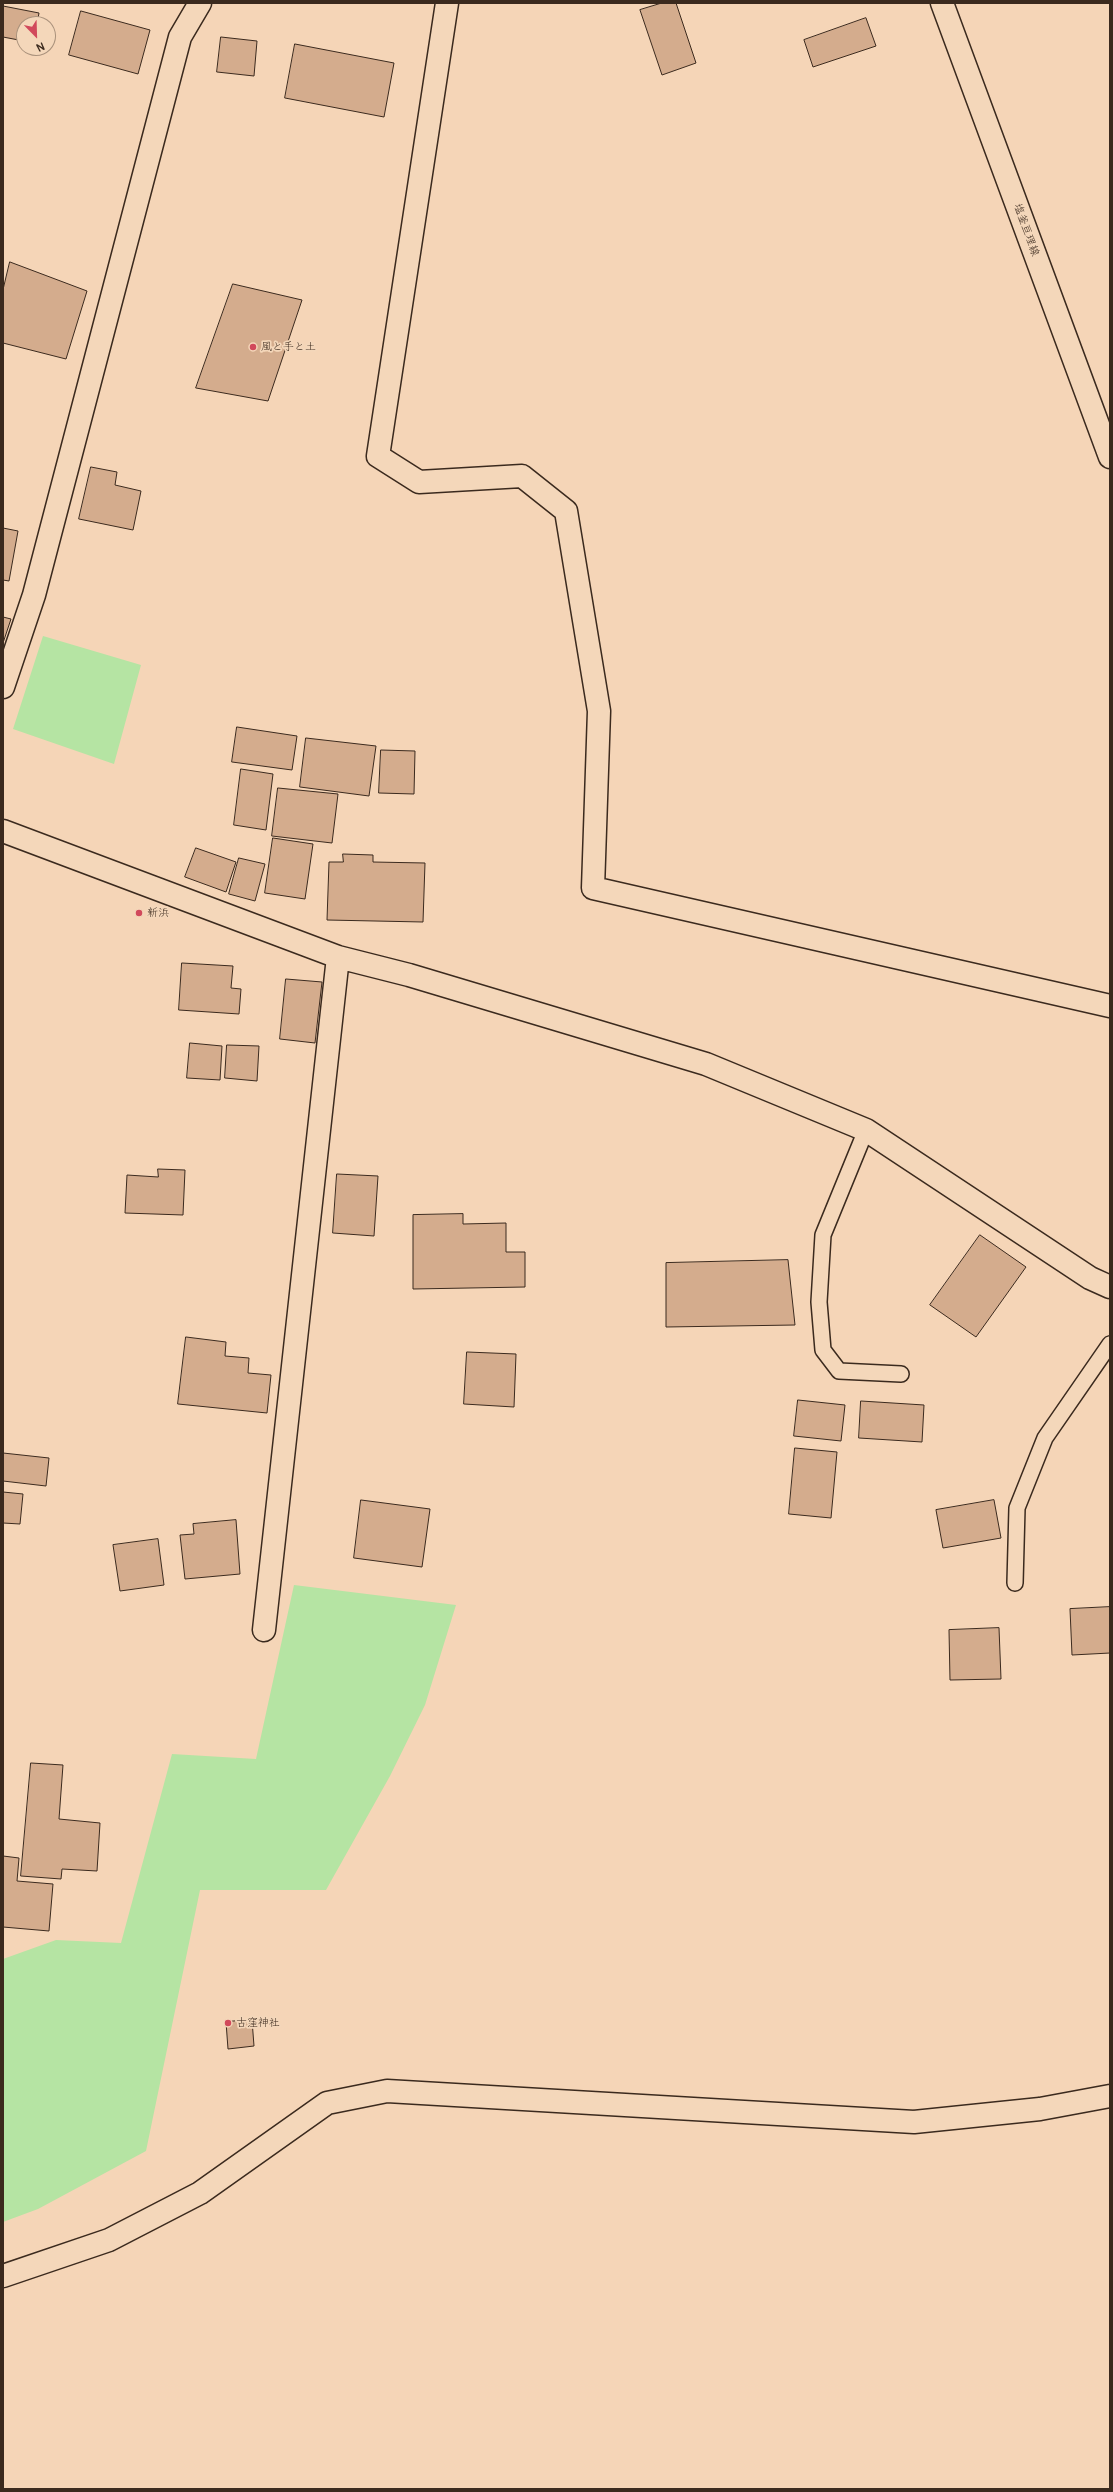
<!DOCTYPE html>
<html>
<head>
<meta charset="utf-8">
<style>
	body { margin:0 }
	#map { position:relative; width:1113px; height:2492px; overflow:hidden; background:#f5d5b7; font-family:Pangolin,sans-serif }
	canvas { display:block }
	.frame { position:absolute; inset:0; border:4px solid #3b2a1e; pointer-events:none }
	.north { position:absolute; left:16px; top:16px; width:40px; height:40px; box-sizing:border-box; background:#f4d7ba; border:1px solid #aa927c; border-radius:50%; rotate:157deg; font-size:11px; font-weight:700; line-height:16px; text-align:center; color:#3b2a1e }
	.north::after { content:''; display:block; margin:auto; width:14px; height:18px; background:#d1495b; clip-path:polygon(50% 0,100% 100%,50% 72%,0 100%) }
</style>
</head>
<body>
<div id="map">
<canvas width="1113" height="2492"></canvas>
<div class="frame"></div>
<div class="north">N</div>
</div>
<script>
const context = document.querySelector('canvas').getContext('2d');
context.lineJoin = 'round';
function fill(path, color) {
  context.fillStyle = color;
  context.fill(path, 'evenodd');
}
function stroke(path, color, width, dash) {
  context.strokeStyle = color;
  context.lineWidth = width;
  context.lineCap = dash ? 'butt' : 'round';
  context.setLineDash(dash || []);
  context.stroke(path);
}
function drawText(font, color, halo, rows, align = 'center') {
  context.font = font + ' Pangolin,"Klee One",sans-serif';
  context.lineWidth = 3.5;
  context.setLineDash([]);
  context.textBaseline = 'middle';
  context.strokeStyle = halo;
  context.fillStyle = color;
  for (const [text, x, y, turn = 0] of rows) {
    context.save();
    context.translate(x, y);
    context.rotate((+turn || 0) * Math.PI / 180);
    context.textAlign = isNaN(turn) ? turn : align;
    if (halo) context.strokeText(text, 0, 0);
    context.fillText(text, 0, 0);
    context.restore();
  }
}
fill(new Path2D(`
	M43 636 141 665 114 764 13 729Z
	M294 1585 456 1605 425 1705 390 1776 326 1890H200L146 2151 38 2209 3 2222V1959L56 1940 121 1943 172 1754 256 1759Z`), '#b5e4a3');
const building = new Path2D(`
	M662 3H676L696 63 662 75 640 10Z
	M3 6 39 13 37 24H24V41L3 37Z
	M81 11 150 30 138 74 69 55Z
	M866 18 876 46 813 67 804 40Z
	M221 37 257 41 254 76 217 72Z
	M295 44 394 63 384 117 285 98Z
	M10 262 87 291 66 359 3 343V290Z
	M233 284 302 300 268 401 196 388Z
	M91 467 117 472 115 485 141 491 133 530 79 519Z
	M3 528 18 531 9 581 3 580Z
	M3 617 11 619 3 643Z
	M237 727 297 736 292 770 232 762Z
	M306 738 376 746 369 796 300 787Z
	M381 750 415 751 414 794 379 793Z
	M241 769 273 774 266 830 234 825Z
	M278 788 338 794 332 843 272 836Z
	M273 838 313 844 305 899 265 893Z
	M196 848 236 862 226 892 185 877Z
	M343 854 373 855V862L425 863 423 922 327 920 329 862H343Z
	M239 858 265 864 255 901 229 894Z
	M182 963 233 966 231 988 241 989 239 1014 179 1010Z
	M286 979 322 982 315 1043 280 1039Z
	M190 1043 222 1046 220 1080 187 1078Z
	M227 1045 259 1046 257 1081 225 1078Z
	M158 1169 185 1170 183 1215 125 1213 127 1175 158 1177Z
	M337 1174 378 1176 374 1236 333 1233Z
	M463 1214V1224L506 1223V1252H525V1287L413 1289V1215Z
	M980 1235 1026 1267 976 1337 930 1305Z
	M788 1260 795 1325 666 1327V1263Z
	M186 1337 226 1342 225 1356 249 1358 248 1373 271 1375 267 1413 178 1404Z
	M467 1352 516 1354 514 1407 464 1404Z
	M798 1400 845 1405 841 1441 794 1436Z
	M861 1401 924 1405 922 1442 859 1438Z
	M795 1448 837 1452 831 1518 789 1514Z
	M3 1453 49 1458 46 1486 3 1481Z
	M3 1492 23 1494 20 1524 3 1523Z
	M361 1500 430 1509 422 1567 354 1558Z
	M994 1500 1001 1538 943 1548 936 1510Z
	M236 1520 240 1574 185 1579 180 1535 194 1534 193 1524Z
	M158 1539 164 1585 120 1591 113 1545Z
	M1110 1607V1653L1072 1655 1070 1609Z
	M999 1628 1001 1679 950 1680 949 1630Z
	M31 1763 63 1765 59 1819 100 1823 97 1871 62 1869 61 1879 21 1876Z
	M3 1856 19 1858 17 1881 53 1884 49 1931 3 1927Z
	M252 2020 254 2046 228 2049 226 2022Z`);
fill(building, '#d4ac8d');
stroke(building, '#3b2a1e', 1);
const lane = new Path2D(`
	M866 1130 823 1235 819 1302 823 1350 839 1371 901 1374
	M1015 1583 1017 1508 1045 1438 1110 1344`);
const street = new Path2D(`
	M447 3 378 456 419 482 522 476 566 511 599 711 593 888 1110 1006
	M3 687 34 595 180 37 200 3
	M3 831 338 957 409 975 706 1064 866 1130 1090 1278 1110 1287
	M264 1630 338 957
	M3 2276 109 2240 200 2193 327 2103 387 2091 914 2122 1040 2109 1110 2096`);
const primary = new Path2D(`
	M942 3 1110 457`);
stroke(lane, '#3b2a1e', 18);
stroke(street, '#3b2a1e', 25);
stroke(primary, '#3b2a1e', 25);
stroke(lane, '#f4d7ba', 15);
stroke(street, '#f4d7ba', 22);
stroke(primary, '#f4d7ba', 22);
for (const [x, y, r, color] of [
	[253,347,4,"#d1495b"],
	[139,913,4,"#d1495b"],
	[228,2023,4,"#d1495b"]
]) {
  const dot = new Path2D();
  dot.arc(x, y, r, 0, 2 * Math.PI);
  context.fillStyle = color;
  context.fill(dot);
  stroke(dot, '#f4d7ba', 1.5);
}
drawText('11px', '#3b2a1e', '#f4d7ba', [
	["塩釜亘理線",1026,230,70]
]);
drawText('11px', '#3b2a1e', '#f4d7ba', [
	["風と手と土",261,347],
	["新浜",147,913],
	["古窪神社",236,2023]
], 'left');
</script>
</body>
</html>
